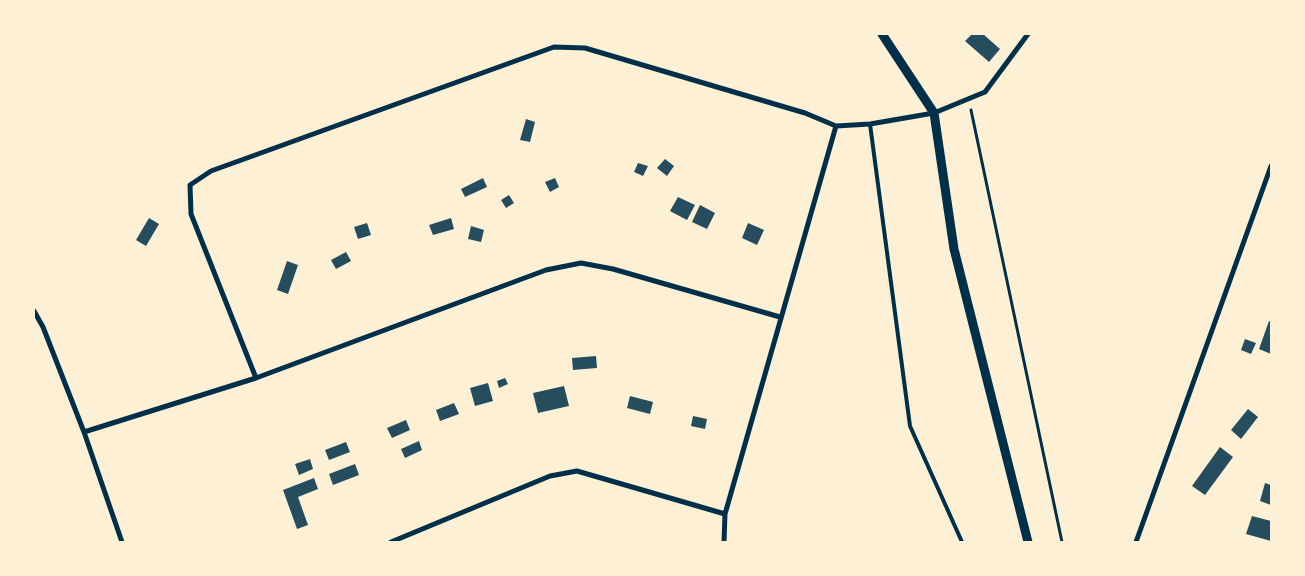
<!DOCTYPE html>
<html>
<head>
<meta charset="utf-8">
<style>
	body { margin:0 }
	#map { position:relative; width:1305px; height:576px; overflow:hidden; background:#fdf0d5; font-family:"Golos Text",sans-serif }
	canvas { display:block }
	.frame { position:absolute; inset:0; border:35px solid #fdf0d5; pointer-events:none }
</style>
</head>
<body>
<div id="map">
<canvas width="1305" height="576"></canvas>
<div class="frame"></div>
</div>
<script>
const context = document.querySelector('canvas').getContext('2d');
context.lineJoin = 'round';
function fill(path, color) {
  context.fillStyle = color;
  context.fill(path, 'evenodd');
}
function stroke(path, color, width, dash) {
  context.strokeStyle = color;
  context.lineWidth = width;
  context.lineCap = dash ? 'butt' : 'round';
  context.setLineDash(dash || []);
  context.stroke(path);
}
fill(new Path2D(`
	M972 34H983L1000 49 989 62 965 41Z
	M526 119 535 122 530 142 520 140Z
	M665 159 674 166 667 176 657 168Z
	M638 163 648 166 643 176 634 172Z
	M483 178 487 187 465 197 461 189Z
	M555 178 559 187 550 192 545 182Z
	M509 195 514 203 506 208 501 200Z
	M678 197 695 205 687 220 670 211Z
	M700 205 715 213 707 229 692 222Z
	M149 218 159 224 146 246 136 240Z
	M451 218 454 229 433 235 429 225Z
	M367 223 371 235 358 239 354 227Z
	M748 223 764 230 757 245 742 238Z
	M471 226 484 230 481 242 468 239Z
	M346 252 351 261 336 269 331 260Z
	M287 261 298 265 288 294 277 290Z
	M1269 321 1271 322V354L1259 349Z
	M1245 339 1256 343 1251 354 1241 350Z
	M596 356 597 368 573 370 572 358Z
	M505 378 508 384 499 388 497 381Z
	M488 383 493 401 475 406 470 388Z
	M564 386 569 406 538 413 533 393Z
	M630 396 653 402 650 414 627 408Z
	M454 403 459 414 440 421 436 410Z
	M1248 409 1258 417 1241 439 1231 430Z
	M693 416 707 419 705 429 691 426Z
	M406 420 410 430 392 438 387 428Z
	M419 441 422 450 405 458 401 449Z
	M346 442 350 452 329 460 325 450Z
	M1220 447 1233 457 1205 495 1192 486Z
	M310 459 313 469 299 475 295 464Z
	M355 464 359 475 333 485 329 474Z
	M314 478 318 489 298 497 308 525 297 529 283 490Z
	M1265 483 1271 485V505L1260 501Z
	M1252 516 1271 521V541L1246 534Z`), '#264d5e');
stroke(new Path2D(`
	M971 110 1062 542`), '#003049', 3);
stroke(new Path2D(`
	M870 124 910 426 962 542`), '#003049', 4);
stroke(new Path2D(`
	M34 311 43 327 84 432 122 542
	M256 378 191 214 190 185 211 171 554 47 585 48 805 113 836 126
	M84 432 256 378 546 270 581 263 613 269 780 317
	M725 514 836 126 870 124 934 113 985 92 1028 34
	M391 542 550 476 577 471 725 514 724 542
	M1136 542 1271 166`), '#003049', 5);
stroke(new Path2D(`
	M882 34 934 113 954 249 1028 542`), '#003049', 9);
</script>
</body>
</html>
